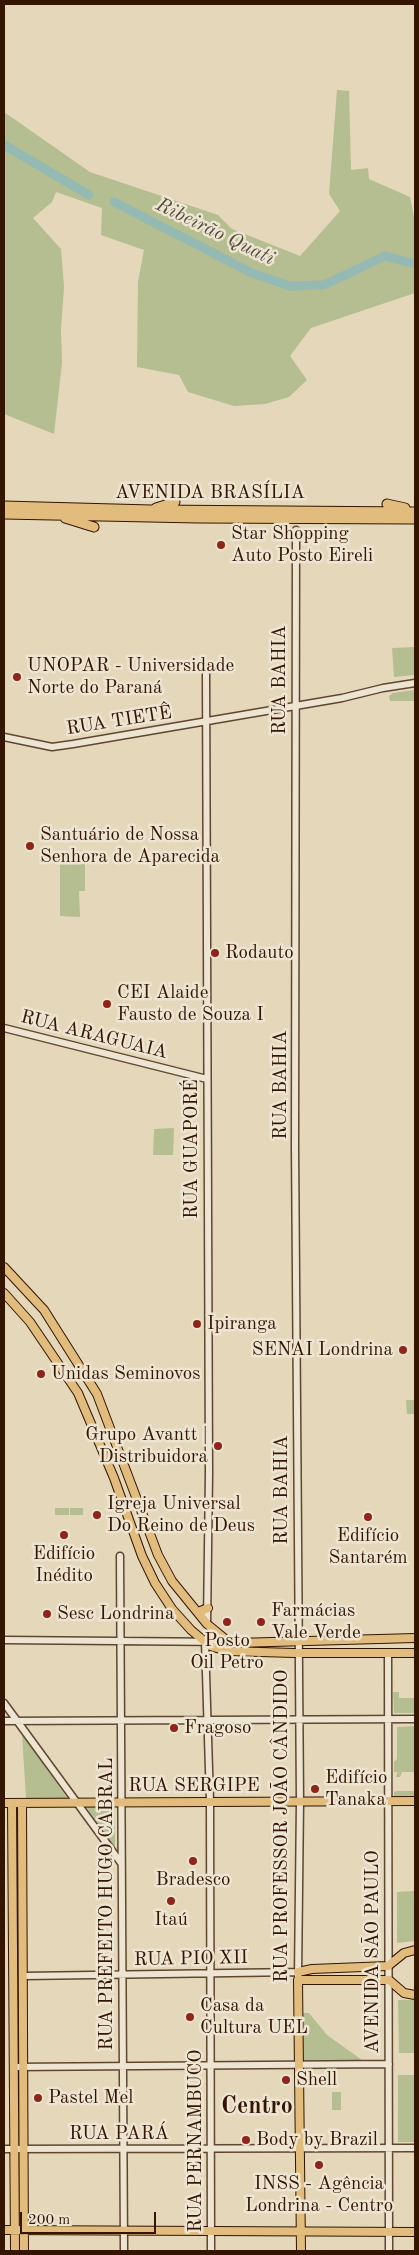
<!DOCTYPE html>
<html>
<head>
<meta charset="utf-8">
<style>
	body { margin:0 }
	#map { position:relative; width:419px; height:2255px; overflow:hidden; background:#e4d7ba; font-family:"Old Standard TT",serif }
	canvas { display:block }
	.frame { position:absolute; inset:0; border:5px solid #331500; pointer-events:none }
	.scale { position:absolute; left:20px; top:2212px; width:136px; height:22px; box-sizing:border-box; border:2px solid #331500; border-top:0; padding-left:6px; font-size:15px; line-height:18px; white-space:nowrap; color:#331500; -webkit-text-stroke:4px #ede5d2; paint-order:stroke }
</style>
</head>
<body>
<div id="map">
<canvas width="419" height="2255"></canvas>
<div class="frame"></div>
<div class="scale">200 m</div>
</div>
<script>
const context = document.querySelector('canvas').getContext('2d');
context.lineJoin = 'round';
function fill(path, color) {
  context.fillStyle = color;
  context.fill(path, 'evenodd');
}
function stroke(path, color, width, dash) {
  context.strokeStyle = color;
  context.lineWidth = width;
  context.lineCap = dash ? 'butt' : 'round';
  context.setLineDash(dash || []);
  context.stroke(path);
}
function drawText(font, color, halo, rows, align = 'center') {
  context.font = font + ' "Old Standard TT",serif';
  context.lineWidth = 5;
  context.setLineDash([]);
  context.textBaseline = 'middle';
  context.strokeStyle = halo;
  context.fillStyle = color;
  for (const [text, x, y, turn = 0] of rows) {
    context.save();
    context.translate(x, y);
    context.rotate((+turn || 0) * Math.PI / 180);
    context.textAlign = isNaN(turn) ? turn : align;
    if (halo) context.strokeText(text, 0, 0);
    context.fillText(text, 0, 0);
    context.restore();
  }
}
fill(new Path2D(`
	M337 90 349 91 351 170 368 168 369 179 410 197 415 222V293L311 328 290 356 307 380 289 397 265 404 234 406 188 392 179 375 137 367 138 282 144 250 101 235 102 208 56 192 52 202 33 218 61 249 64 287 61 329 62 363 54 434 4 414V112L90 172 218 215 232 229 300 256 340 211 329 194Z
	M415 647V675L394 677 392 648Z
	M415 690V701H390L389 696 393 693Z
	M60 854H85V891H79L80 917 60 916Z
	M174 1128 173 1155H153L154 1129Z
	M406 1400H415V1414H407Z
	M55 1508H69V1515H55Z
	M70 1508H83V1515H70Z
	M393 1692H399V1698H415V1713H394Z
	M415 1726V1772H402L400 1777H396L397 1773H401L394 1772V1762L397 1759V1727Z
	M22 1734 67 1798H26Z
	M397 1791H415V1796H394V1792Z
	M85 1805 115 1806V1849Z
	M415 1891V1941L397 1943V1892Z
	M398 2000H415V2053H399Z
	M302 2013H309L327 2035 362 2060 303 2061Z
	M398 2075H415V2142H398Z
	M332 2092H341V2110H332Z`), '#b4be90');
stroke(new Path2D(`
	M4 145 89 195
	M114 202 252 273 290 286 324 285 385 256 415 264`), '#95b9b3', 9);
const minor = new Path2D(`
	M296 530 295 1146 300 1801 298 1976
	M206 674 209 1473 207 1624
	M4 737 52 747 73 744 342 698 383 688 415 683
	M4 1028 207 1079
	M120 1556 124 2251
	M4 1640 229 1642
	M205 1641 210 1802 211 2251
	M388 1653 389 2251
	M4 1703 121 1863
	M4 1721 415 1719
	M24 1976 298 1972
	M14 2067 389 2064
	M4 2149 415 2148`);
const major = new Path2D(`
	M4 1267 44 1310 97 1394 158 1555 172 1581 207 1624 229 1642 236 1643 415 1638
	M4 1293 30 1322 78 1393 114 1478 142 1556 155 1583 172 1609 191 1630 210 1646 227 1651 294 1653H415
	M198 1612 208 1608
	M4 1803 415 1801
	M12 1803 15 2251
	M22 1803 24 2251
	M298 1972 312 1969 388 1966 404 1953 415 1950
	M4 2230 415 2232
	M301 2251 298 1980H389L404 1993 415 1995`);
const highway = new Path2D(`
	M387 504 405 508
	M4 506 151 510 415 512
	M156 508 175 502
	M4 514 198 518 415 519
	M65 518 94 527`);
stroke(minor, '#5f462e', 9);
stroke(major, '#331500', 10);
stroke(highway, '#331500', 11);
stroke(minor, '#ede5d2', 6);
stroke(major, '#e2bc7d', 8);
stroke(highway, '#e2bc7d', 9);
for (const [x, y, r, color] of [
	[221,545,5,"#8f2418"],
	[17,677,5,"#8f2418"],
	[30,846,5,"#8f2418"],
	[215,953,5,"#8f2418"],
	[107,1004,5,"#8f2418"],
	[197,1324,5,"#8f2418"],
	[403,1350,5,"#8f2418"],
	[41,1374,5,"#8f2418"],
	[218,1446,5,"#8f2418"],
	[97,1515,5,"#8f2418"],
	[368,1517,5,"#8f2418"],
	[64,1535,5,"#8f2418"],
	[47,1614,5,"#8f2418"],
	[227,1622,5,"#8f2418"],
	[261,1622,5,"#8f2418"],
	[174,1728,5,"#8f2418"],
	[315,1789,5,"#8f2418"],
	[193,1861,5,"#8f2418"],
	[171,1901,5,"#8f2418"],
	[190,2017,5,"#8f2418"],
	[286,2080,5,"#8f2418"],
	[38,2098,5,"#8f2418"],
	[246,2140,5,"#8f2418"],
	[319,2165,5,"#8f2418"]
]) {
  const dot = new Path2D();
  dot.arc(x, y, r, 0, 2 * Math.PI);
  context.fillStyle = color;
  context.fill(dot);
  stroke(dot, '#ede5d2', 2);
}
drawText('19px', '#331500', '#ede5d2', [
	["AVENIDA BRASÍLIA",210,493],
	["RUA BAHIA",280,680,-90],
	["RUA TIETÊ",119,721,-9],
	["RUA ARAGUAIA",94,1035,14],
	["RUA BAHIA",281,1085,-90],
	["RUA GUAPORÉ",192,1149,-90],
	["RUA BAHIA",282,1490,-90],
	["RUA SERGIPE",194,1786],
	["RUA PROFESSOR JOÃO CÂNDIDO",282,1826,-90],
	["RUA PREFEITO HUGO CABRAL",107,1904,-90],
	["AVENIDA SÃO PAULO",373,1952,-90],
	["RUA PIO XII",191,1959,-1],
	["RUA PARÁ",119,2134],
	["RUA PERNAMBUCO",196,2141,-90]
]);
drawText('19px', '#331500', '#ede5d2', [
	["Star Shopping",231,534],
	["Auto Posto Eireli",231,556],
	["UNOPAR - Universidade",27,666],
	["Norte do Paraná",27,688],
	["Santuário de Nossa",40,835],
	["Senhora de Aparecida",40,857],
	["Rodauto",225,953],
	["CEI Alaide",117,993],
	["Fausto de Souza I",117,1015],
	["Ipiranga",207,1324],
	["SENAI Londrina",393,1350,"right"],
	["Unidas Seminovos",51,1374],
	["Grupo Avantt |",208,1435,"right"],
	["Distribuidora",208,1457,"right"],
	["Igreja Universal",107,1504],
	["Do Reino de Deus",107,1526],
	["Edifício",368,1536,"center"],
	["Santarém",368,1558,"center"],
	["Edifício",64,1554,"center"],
	["Inédito",64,1576,"center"],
	["Farmácias",271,1611],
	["Vale Verde",271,1633],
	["Sesc Londrina",57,1614],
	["Posto",227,1641,"center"],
	["Oil Petro",227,1663,"center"],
	["Fragoso",184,1728],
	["Edifício",325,1778],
	["Tanaka",325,1800],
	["Bradesco",193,1880,"center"],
	["Itaú",171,1920,"center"],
	["Casa da",200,2006],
	["Cultura UEL",200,2028],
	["Shell",296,2080],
	["Pastel Mel",48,2098],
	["Body by Brazil",256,2140],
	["INSS - Agência",319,2184,"center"],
	["Londrina - Centro",319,2206,"center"]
], 'left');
drawText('italic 20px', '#554e3f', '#ede5d2', [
	["Ribeirão Quati",215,232,26]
]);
drawText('bold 24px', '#331500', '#ede5d2', [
	["Centro",257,2107]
]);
</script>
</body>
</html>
